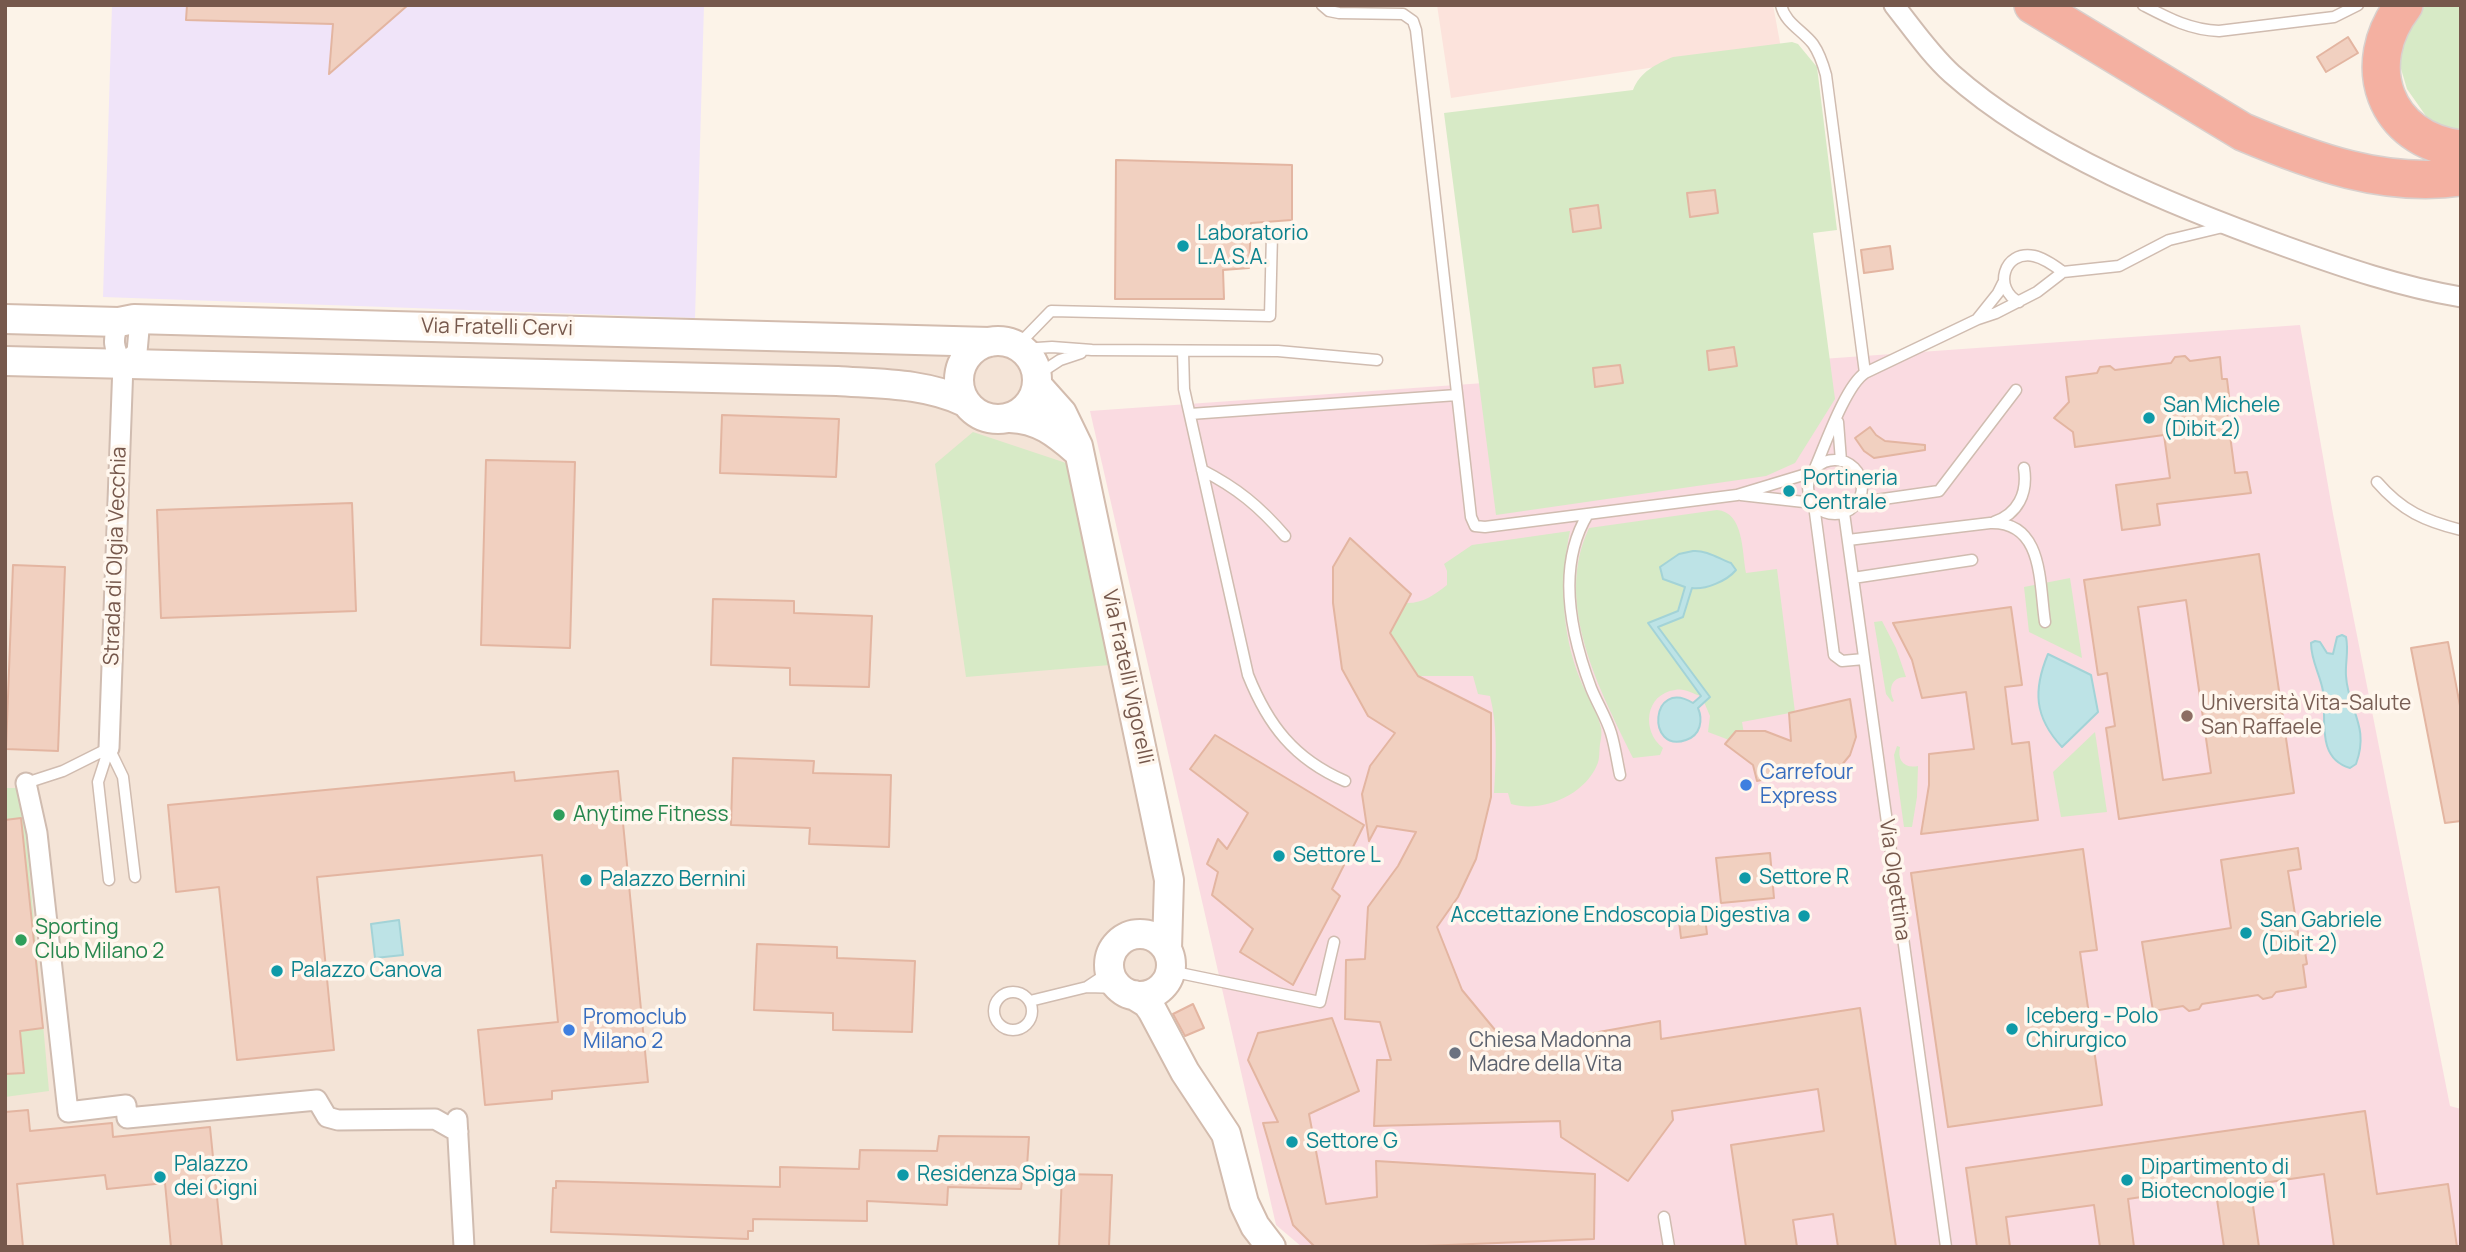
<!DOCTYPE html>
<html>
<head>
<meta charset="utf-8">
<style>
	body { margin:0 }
	#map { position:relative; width:2466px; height:1252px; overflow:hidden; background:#fcf3e8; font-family:Manrope,sans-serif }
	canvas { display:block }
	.frame { position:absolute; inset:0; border:7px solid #76584c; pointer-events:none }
</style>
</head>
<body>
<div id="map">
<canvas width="2466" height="1252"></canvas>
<div class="frame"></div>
</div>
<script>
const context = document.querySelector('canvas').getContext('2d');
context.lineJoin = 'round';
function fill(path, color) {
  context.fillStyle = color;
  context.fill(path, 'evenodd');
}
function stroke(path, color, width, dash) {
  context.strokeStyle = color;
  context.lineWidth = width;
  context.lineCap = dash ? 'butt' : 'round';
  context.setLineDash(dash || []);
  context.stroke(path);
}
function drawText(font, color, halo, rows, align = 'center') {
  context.font = font + ' Manrope,sans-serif';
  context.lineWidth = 7;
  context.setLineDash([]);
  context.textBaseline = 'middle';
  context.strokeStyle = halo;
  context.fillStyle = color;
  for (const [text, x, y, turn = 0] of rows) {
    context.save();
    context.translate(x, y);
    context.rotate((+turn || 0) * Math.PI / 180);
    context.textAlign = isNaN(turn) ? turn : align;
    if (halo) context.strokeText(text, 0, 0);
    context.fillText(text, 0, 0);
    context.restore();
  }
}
fill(new Path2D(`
	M5 319 1004 341 1022 349 1031 359 1042 406 1074 457 1165 880 1167 972 1156 996 1269 1247H5Z`), '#f4e4d7');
fill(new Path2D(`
	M1437 5H1773L1781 48 1451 98Z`), '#fce3dc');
fill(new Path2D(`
	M112 5H704L695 318 103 297Z`), '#f0e4f9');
fill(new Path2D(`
	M2300 325 2333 514 2450 1106 2461 1109V1247H1302L1276 1225 1090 411Z`), '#fadbe1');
fill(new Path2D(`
	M2426 5H2461V135L2433 126 2407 89 2399 62 2408 28Z
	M1792 42 1798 44 1817 67 1837 230 1813 233 1835 399 1795 463 1766 476 1496 515 1444 113 1633 90C1640 72 1656 64 1673 57Z
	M973 432 1069 464 1110 665 966 677 935 464Z
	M1717 510C1744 512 1742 552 1746 573L1777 569 1795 712 1742 722 1744 734 1737 743 1708 732 1710 716 1704 702 1710 697 1657 627 1683 617 1692 587 1701 589 1731 576V563L1711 556 1703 551 1679 554 1663 579 1685 586 1678 611 1648 624 1701 696C1692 694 1685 688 1675 690 1645 694 1641 731 1663 748L1660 755 1633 758C1600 690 1553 604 1589 528Z
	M1570 531C1560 579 1561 632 1580 679 1586 695 1598 712 1601 728 1602 733 1601 739 1600 744 1599 751 1600 759 1597 765 1584 796 1541 813 1511 804L1508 793H1494C1496 761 1498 728 1490 696L1478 694 1473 676H1418L1390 633 1407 603C1424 603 1434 595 1447 585V571L1444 564 1472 545Z
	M2070 578 2082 658 2029 632 2024 587Z
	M1882 621 1896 648 1906 677C1891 677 1888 689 1894 701L1892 702 1886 694 1874 622Z
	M2095 732 2107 812 2061 817 2053 772Z
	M1897 746 1900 747C1897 760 1904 769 1918 766L1917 797 1912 827H1904L1894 755Z
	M5 788H22L49 1091 5 1097Z`), '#d7eac6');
const water = new Path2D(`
	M1693 551C1706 550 1718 558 1731 563L1736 570C1727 581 1705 590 1692 588L1683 617 1658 627 1710 697 1698 708C1703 720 1701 735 1686 740 1646 754 1650 677 1693 703L1701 696 1648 623 1678 611 1685 587 1663 579 1660 567 1679 554Z
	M2342 635 2346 637C2349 651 2345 663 2346 676 2348 710 2370 726 2356 764L2350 768C2315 758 2327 717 2323 691 2320 674 2311 661 2311 643L2315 641 2320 642 2327 653 2333 654 2337 637Z
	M2048 654 2091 675 2098 712 2062 747C2034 717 2033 690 2048 654Z
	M399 920 403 955 375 958 371 924Z`);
fill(water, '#bde3e6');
stroke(water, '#a3d3d7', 2);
const building = new Path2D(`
	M187 5H408L329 74 333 24 186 20Z
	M2348 37 2358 53 2326 72 2317 57Z
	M1116 160 1292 165V220L1251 223 1249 268 1223 270 1224 299H1115Z
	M1715 190 1718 213 1690 217 1687 193Z
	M1598 205 1601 228 1573 232 1570 209Z
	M1890 246 1893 269 1864 273 1861 250Z
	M1734 347 1737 366 1709 370 1707 351Z
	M2185 356 2190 361 2220 357 2222 379H2227L2230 404 2226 405 2235 473 2247 472 2251 493 2157 504 2160 525 2122 530 2116 485 2170 478 2164 435 2075 447 2073 432 2054 418 2069 402 2066 377 2097 373 2100 367 2110 366 2115 370 2171 363 2175 357Z
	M1620 365 1623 383 1595 387 1593 368Z
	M722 415 839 419 836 477 720 473Z
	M1870 427 1876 435 1885 441 1925 445V450L1874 458 1864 451 1855 438Z
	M486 460 575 462 570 648 481 645Z
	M352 503 356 611 161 618 157 510Z
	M1350 538 1411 594 1390 633 1418 676 1491 713V797L1476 859 1458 897 1437 927 1462 990 1505 1042 1554 1044 1571 1037 1660 1021 1661 1039 1860 1008 1896 1247H1838L1833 1214 1793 1220 1797 1247H1746L1731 1145 1824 1131 1818 1089 1672 1111 1673 1120 1628 1181 1561 1137 1560 1121 1374 1126 1377 1060H1391L1380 1022 1345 1019 1346 960 1365 959 1368 907 1398 866 1416 832 1377 826 1369 841 1362 794 1370 766 1395 733 1368 716 1342 669 1333 603V567Z
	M2259 554 2294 793 2119 819 2106 728 2115 726 2111 700 2107 673 2098 675 2084 580ZM2186 600 2211 773 2163 780 2138 607Z
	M13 565 65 567 58 751 6 749Z
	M713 599 794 601V613L872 616 869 687 790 685V668L711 665Z
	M2011 607 2022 685 2005 687 2012 744 2029 742 2038 820 1921 834 1929 785V754L1974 749 1966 692 1922 698 1912 660 1893 623Z
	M2448 642 2461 711V821L2445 823 2411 648Z
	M1850 699 1856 737 1850 755 1841 766 1827 768 1822 771 1818 768 1801 776 1793 773 1757 781 1753 765 1725 744 1736 731H1765L1791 741 1789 713Z
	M1215 735 1364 825 1332 889 1340 896 1293 985 1240 952 1253 929 1212 895 1218 872 1207 864 1218 839 1227 849 1248 813 1190 769Z
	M733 758 814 761 813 773 891 775 889 847 809 844 810 828 731 825Z
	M618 771 648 1082 552 1091V1099L485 1105 478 1030 558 1022 542 855 317 877 334 1050 237 1060 219 887 176 892 168 805 514 772 515 781Z
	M21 818 43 1028 20 1031 24 1073 5 1074V820Z
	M2298 848 2301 869 2288 871 2299 939H2303L2307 964 2303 965 2306 987 2276 992 2272 997 2263 999 2258 995 2202 1004 2199 1009 2189 1011 2183 1006 2153 1011 2142 942 2231 928 2221 860Z
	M2083 849 2097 950 2080 952 2102 1105 1948 1127 1911 873Z
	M1770 853 1774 898 1721 903 1716 858Z
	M1705 917 1707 934 1681 938 1679 921Z
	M757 944 837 947V958L915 961 912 1032 833 1030V1013L754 1010Z
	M1193 1004 1204 1028 1185 1036 1173 1014Z
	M1332 1018 1359 1091 1309 1114 1326 1204 1377 1197 1376 1161 1595 1174 1594 1239 1400 1247H1315L1293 1225 1263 1123 1278 1122 1248 1060 1258 1033Z
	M28 1110 30 1131 112 1123 113 1137 210 1127 222 1247H171L165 1183 107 1189 105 1175 17 1184 23 1247H5V1112Z
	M2365 1111 2377 1194 2448 1184 2457 1247H2334L2324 1174 2250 1185 2259 1247H2224L2215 1186 2128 1199 2134 1247H2100L2094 1205 2006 1217 2010 1247H1977L1966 1168Z
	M939 1136 1029 1137 1026 1181H1022L1021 1189 948 1187 947 1205 867 1201V1221L753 1219V1231H748V1239L551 1232 553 1188H556V1181L780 1187V1167L859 1169 860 1150 937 1151Z
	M1062 1174 1112 1175 1109 1247H1059Z`);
fill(building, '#f1d0c0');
stroke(building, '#e3b5a1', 2);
const lane = new Path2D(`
	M1322 5 1329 11 1339 13 1403 14 1413 21 1416 30 1471 517 1475 526 1485 527 1737 495 1813 472
	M1781 5C1785 23 1802 30 1813 44 1820 54 1823 64 1826 75L1865 373
	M2143 5C2168 18 2190 30 2219 31L2334 17 2358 5
	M2019 302C1993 289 2003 250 2034 256 2044 258 2055 266 2063 272
	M1978 318 1998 293 2003 283
	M1017 346 1051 311 1270 316 1272 234
	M1022 349 1052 347 1092 350 1278 351 1377 360
	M1183 351 1184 389 1248 675C1268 725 1294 759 1345 781
	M1037 375 1060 360 1081 353
	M1190 414 1457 395
	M1838 422 1841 461
	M1808 487a27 27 0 1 1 54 0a27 27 0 1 1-54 0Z
	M1815 468C1825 445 1846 385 1865 373L1978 319 1996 313 2037 292 2063 272 2119 266 2169 240 2223 227
	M1202 470C1237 488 1259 506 1285 536
	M2377 482C2402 511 2425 521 2461 530
	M1741 495 1813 503
	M1859 499 1869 501 1939 491 2016 390
	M1814 505 1834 655 1842 661 1864 659
	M1844 513 1946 1247
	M1588 514C1556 566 1571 635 1591 688 1597 703 1606 717 1611 733 1615 746 1617 761 1620 775
	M1994 522C2018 514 2028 493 2024 468
	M1848 540 1990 523C2044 521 2039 583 2045 622
	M1853 578 1972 560
	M109 748 98 782 109 880
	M109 748 123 777 135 877
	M26 783 63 771 109 748
	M1110 966 1102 977 1087 987 1121 988
	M1170 971 1320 1002 1334 942
	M994 1011a19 19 0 1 1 38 0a19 19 0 1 1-38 0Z
	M1030 1001 1087 987
	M1664 1217 1669 1247`);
const street = new Path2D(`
	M1894 5C1913 29 1930 54 1952 74 2041 153 2176 207 2287 247 2343 267 2401 287 2461 297
	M119 322C112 339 113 349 123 364
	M123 364 137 352 139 330 134 319
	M109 748 123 364
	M26 783 37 833 68 1112 126 1105 127 1118 317 1100 327 1117 338 1120 435 1119 458 1132
	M457 1119 464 1247`);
const secondary = new Path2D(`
	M5 319 119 322 134 319 990 342
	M959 380a39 39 0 1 1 78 0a39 39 0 1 1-78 0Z
	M5 361 837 381C880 384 925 383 965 402
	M1037 385 1062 413 1078 446 1169 880 1167 949
	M1010 418C1039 419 1056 433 1077 451
	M1109 965a31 31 0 1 1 62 0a31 31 0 1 1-62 0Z
	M1134 995 1147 1003 1152 1010 1185 1072 1226 1134 1244 1203 1255 1226 1271 1247`);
const highway = new Path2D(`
	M2033 5 2243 132C2312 161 2384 188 2461 177
	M2404 5C2358 64 2384 140 2461 149`);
stroke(lane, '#d0bcb0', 13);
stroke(street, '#d0bcb0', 23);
stroke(secondary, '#d3bcae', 32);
stroke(highway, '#d9d0cd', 40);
stroke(lane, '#fff', 10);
stroke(street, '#fff', 19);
stroke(secondary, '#fff', 28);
stroke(highway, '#f4b0a1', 37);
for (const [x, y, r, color] of [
	[1183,246,7,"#0f9aa8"],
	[2149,418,7,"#0f9aa8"],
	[1789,491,7,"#0f9aa8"],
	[2187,716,7,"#8d6e63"],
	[1746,785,7,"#3f7fe0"],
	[559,815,7,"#2e9e5b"],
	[1279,856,7,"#0f9aa8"],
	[1745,878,7,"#0f9aa8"],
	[586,880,7,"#0f9aa8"],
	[1804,916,7,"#0f9aa8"],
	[2246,933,7,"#0f9aa8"],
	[21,940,7,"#2e9e5b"],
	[277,971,7,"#0f9aa8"],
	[2012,1029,7,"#0f9aa8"],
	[569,1030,7,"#3f7fe0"],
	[1455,1053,7,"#6b7280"],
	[1292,1142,7,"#0f9aa8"],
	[903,1175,7,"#0f9aa8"],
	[160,1177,7,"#0f9aa8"],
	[2127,1180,7,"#0f9aa8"]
]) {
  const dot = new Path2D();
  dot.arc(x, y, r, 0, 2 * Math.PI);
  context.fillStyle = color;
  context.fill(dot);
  stroke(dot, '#fff7ee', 2.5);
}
drawText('21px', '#0d838f', '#fff7ee', [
	["Laboratorio",1197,234],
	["L.A.S.A.",1197,258],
	["San Michele",2163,406],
	["(Dibit 2)",2163,430],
	["Portineria",1803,479],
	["Centrale",1803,503],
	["Settore L",1293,856],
	["Settore R",1759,878],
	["Palazzo Bernini",600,880],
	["Accettazione Endoscopia Digestiva",1790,916,"right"],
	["San Gabriele",2260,921],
	["(Dibit 2)",2260,945],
	["Palazzo Canova",291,971],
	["Iceberg - Polo",2026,1017],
	["Chirurgico",2026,1041],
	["Settore G",1306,1142],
	["Palazzo",174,1165],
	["dei Cigni",174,1189],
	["Dipartimento di",2141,1168],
	["Biotecnologie 1",2141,1192],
	["Residenza Spiga",917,1175]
], 'left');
drawText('21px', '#76584c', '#fff7ee', [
	["Via Fratelli Cervi",497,328,1],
	["Strada di Olgia Vecchia",116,556,-88],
	["Via Fratelli Vigorelli",1127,677,78],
	["Via Olgettina",1894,880,82]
]);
drawText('21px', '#785e54', '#fff7ee', [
	["Università Vita-Salute",2201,704],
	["San Raffaele",2201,728]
], 'left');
drawText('21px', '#366cbe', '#fff7ee', [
	["Carrefour",1760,773],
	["Express",1760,797],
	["Promoclub",583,1018],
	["Milano 2",583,1042]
], 'left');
drawText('21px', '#27864d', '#fff7ee', [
	["Anytime Fitness",573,815],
	["Sporting",35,928],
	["Club Milano 2",35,952]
], 'left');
drawText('21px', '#5b616d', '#fff7ee', [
	["Chiesa Madonna",1469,1041],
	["Madre della Vita",1469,1065]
], 'left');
</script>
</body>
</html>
